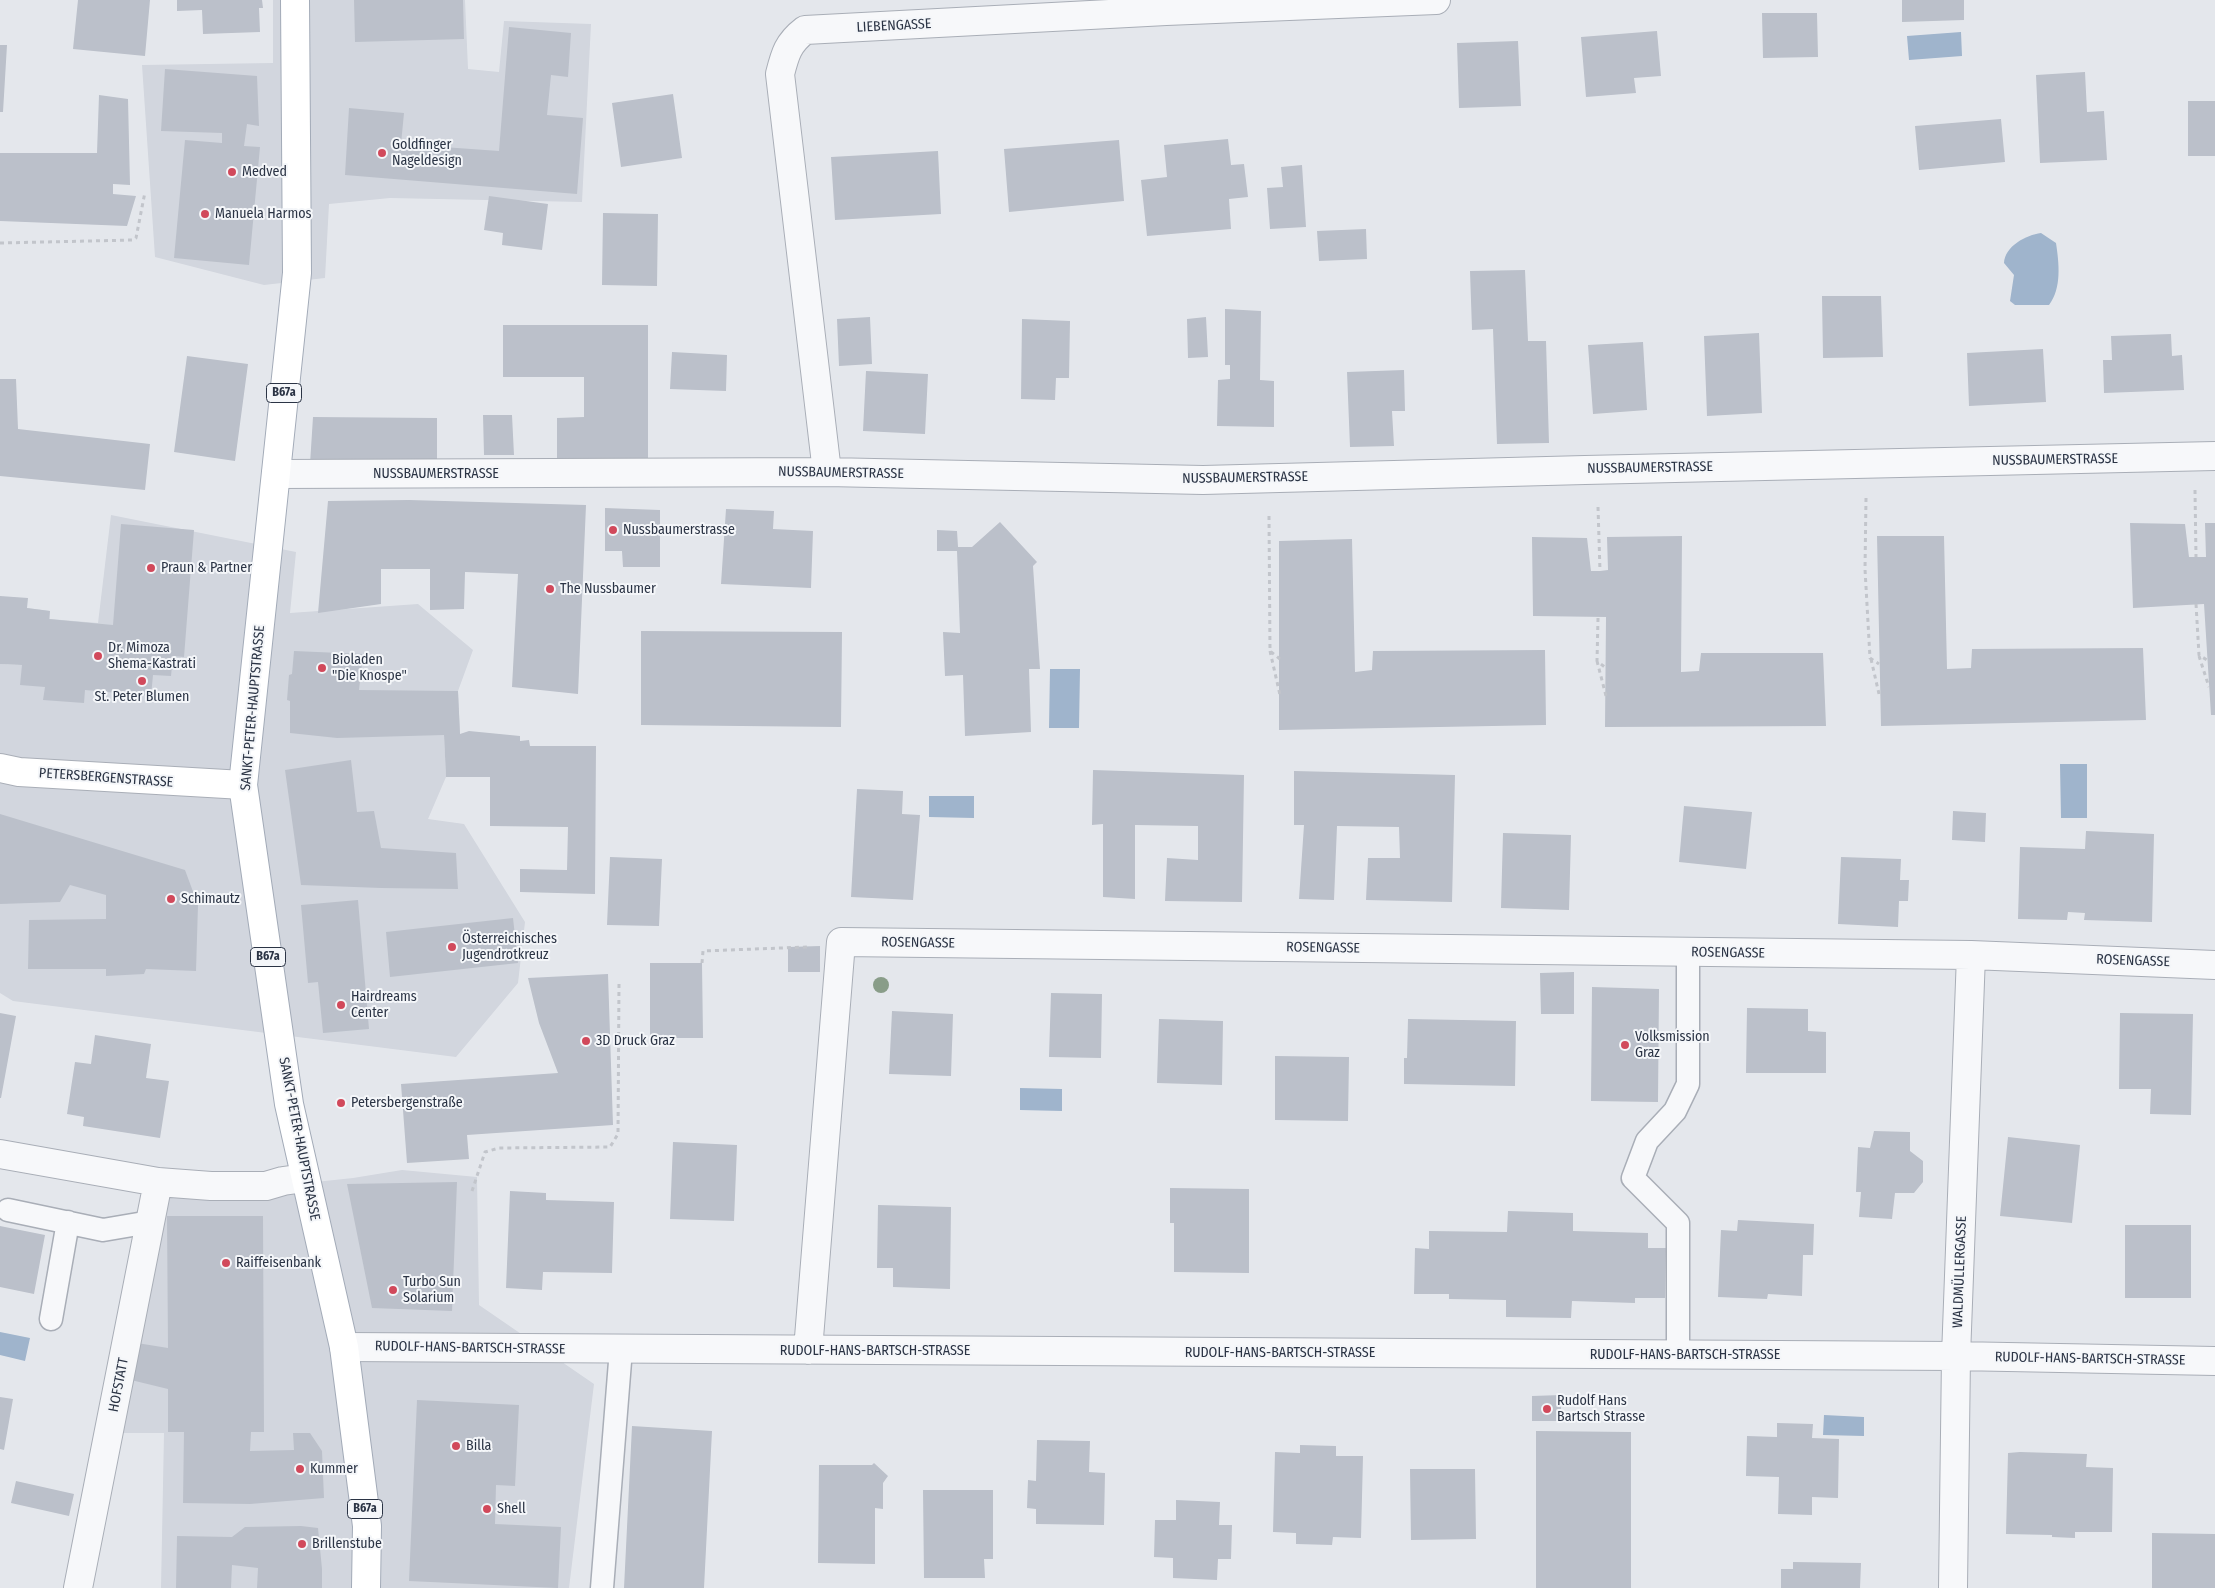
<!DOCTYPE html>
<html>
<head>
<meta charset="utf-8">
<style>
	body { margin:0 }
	canvas { display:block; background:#e4e7ec }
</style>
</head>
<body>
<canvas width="2215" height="1588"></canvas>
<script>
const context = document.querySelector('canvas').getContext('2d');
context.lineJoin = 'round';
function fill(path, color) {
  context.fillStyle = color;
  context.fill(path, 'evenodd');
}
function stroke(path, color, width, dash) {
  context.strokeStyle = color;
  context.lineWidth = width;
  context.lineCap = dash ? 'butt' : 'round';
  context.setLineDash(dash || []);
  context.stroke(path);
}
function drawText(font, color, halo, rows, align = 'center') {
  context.font = font + ' "Fira Sans Condensed",sans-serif';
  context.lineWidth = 4;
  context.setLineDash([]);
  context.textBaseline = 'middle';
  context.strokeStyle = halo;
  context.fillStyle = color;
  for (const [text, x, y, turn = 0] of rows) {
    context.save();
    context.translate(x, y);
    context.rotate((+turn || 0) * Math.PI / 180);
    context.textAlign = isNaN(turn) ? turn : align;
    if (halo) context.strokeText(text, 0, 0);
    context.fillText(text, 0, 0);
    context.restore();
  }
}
fill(new Path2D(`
	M273 0H465L468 69 499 72 504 21 591 24 582 202 390 198 329 204 325 278 264 285 155 257 142 65 273 63Z
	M111 515 296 552 290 613 418 604 473 650 458 691 460 734 444 735 446 777 428 819 464 824 525 922 518 983 456 1057 13 1001 0 993V664L22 665 27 608 50 611V619L98 623Z
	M402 1170 477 1177 479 1305 594 1384 569 1588H161L164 1433H119L165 1198 353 1178Z`), '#d2d6de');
fill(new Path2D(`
	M1961 32 1962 56 1909 60 1907 36Z
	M2041 233 2056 243C2059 263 2062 288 2049 305H2015L2010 301 2014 275 2004 263C2005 246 2026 235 2041 233Z
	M1050 669H1080L1079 728H1049Z
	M2060 764H2087V818H2061Z
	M929 796H974V818L929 817Z
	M1020 1088 1062 1089V1111L1020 1110Z
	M0 1332 30 1338 25 1361 0 1355Z
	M1824 1415 1864 1417V1436L1823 1435Z`), '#9fb4cc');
fill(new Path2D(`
	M78 0H150L145 56 73 49Z
	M177 0H262L263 8H259L260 32 203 34 202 10 177 11Z
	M354 0H463L464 39 355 42Z
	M1902 0H1964V20L1902 22Z
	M1762 13H1817L1818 57 1763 58Z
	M509 27 571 33 568 77 551 75 547 115 583 118 577 194 345 175 349 108 404 113 401 144 499 151Z
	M1657 31 1661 76 1634 78 1636 93 1586 97 1581 37Z
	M1518 41 1521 106 1459 108 1457 43Z
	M0 45H7L3 112H0Z
	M165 69 257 76 259 126 247 124 244 146 260 147 249 265 174 258 185 140 222 143V133L161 131Z
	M2085 72 2087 112 2104 111 2107 160 2040 163 2036 75Z
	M673 94 682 158 621 167 612 103Z
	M99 95 128 99 130 185 113 184V194L136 196 127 226 0 221V153H97Z
	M2188 101H2215V156H2188Z
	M2001 119 2005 162 1919 170 1915 126Z
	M1228 139 1231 165 1244 164 1248 197 1229 199 1231 229 1147 236 1141 180 1167 177 1164 145Z
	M1119 140 1124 201 1009 212 1004 149Z
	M938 151 941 214 835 220 831 157Z
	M1302 165 1306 227 1270 229 1267 188 1283 187 1281 167Z
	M489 196 548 204 542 250 502 245 503 233 484 230Z
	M603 213 658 214 657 286 602 285Z
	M1366 229 1367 259 1319 261 1317 231Z
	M1525 270 1528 341H1546L1549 443 1497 444 1493 329 1472 330 1470 271Z
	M1822 296H1881L1883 357 1823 358Z
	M1225 309 1261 311 1260 380 1274 381V427L1217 426 1218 380 1230 379V365H1225Z
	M870 317 872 364 839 366 837 319Z
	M1206 317 1208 357 1188 358 1187 319Z
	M1022 319 1070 321 1069 378H1056L1055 400 1021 399Z
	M503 325H648V460H557V418L584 417V377H503Z
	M1759 333 1762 413 1707 416 1704 336Z
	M2171 334 2172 356 2182 355 2184 390 2104 393 2103 360H2112L2111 336Z
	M1643 342 1647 410 1593 414 1588 345Z
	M2043 349 2046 402 1969 406 1967 353Z
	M672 352 727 355 726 391 670 389Z
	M187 356 248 364 235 461 174 452Z
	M1404 370 1405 411H1392L1394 446 1350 447 1347 372Z
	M866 371 928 374 925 434 863 431Z
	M0 379H16L18 429 150 444 145 490 0 476Z
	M483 415H512L514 455H484Z
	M313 417 437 418V464H310Z
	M409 500 586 505 578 694 512 687 518 574 465 572 464 609 430 610V569H381V604L318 613 328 501Z
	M605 508 660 510V567H623L622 551H605Z
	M726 509 774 511 773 529 813 531 811 588 721 584Z
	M1000 522 1037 562 1033 566 1040 669H1029L1031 732 965 736 963 675 945 676 943 632 960 633 957 551H937V530L957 531 958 547H972Z
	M2130 523 2185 524 2189 557H2206L2205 523H2215V715H2211L2204 604 2133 608Z
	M121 524 194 530 184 657 173 656 171 676 153 675 151 696 85 690 84 703 43 700 45 687 20 685 22 665 0 664V596L28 598 27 608 50 611 49 619 113 625Z
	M1682 536 1681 672 1699 671 1701 653H1823L1826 726 1605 727 1606 617 1533 616 1532 537 1587 538 1591 571H1600L1608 570 1607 537Z
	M1877 536H1944L1947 669 1971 668 1972 649 2143 648 2146 720 1881 726Z
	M1352 539 1355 672 1372 670 1373 651 1545 650 1546 725 1279 730V541Z
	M641 631 842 632 841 727 641 725Z
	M294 651 363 654 359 690 458 691 460 734 469 731 520 736V741L529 740 530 746H596L595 894 520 892V869L567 870 568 827 490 826V777H446L444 735 337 738 290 733V701L287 700 289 675 292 674Z
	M351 760 357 812 374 811 381 848 456 853 458 889 381 888 301 885 285 770Z
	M1093 770 1244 775 1242 902 1165 901 1167 858 1198 860V826L1135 825V899L1103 897V824L1092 825Z
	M1294 771 1455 775 1452 902 1366 900 1368 858H1400L1399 827 1337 826 1334 900 1299 899 1304 825H1294Z
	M857 789 903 791 902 814 920 815 913 900 851 897Z
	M1684 806 1752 812 1746 869 1679 862Z
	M1953 811 1986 813 1985 842 1952 840Z
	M0 814 185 870 198 905 196 971 146 969 144 974 106 976V969H28L29 920 106 919V895L70 885 60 902 0 904Z
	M2086 831 2154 834 2152 922 2084 920 2085 913 2068 912 2067 920 2018 919 2020 847 2085 849Z
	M1503 833 1571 835 1569 910 1501 908Z
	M610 857 662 859 659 926 607 925Z
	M1841 857 1901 859 1900 880H1909L1908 901H1899L1898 927 1838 924Z
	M358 900 369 1029 323 1033 318 982 308 983 301 905Z
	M513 918 518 963 390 977 386 932Z
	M820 946V972H788V947Z
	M650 963H702L703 1038H650Z
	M1574 972V1014H1541L1540 973Z
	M608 974 613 1125 467 1135 469 1159 407 1163 401 1084 558 1073 539 1023 528 978Z
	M1592 987 1659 989 1658 1102 1591 1101Z
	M1051 993 1102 994 1101 1058 1049 1057Z
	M1747 1008 1808 1009V1031L1826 1032V1073H1746Z
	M892 1011 953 1014 951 1076 889 1074Z
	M0 1013 16 1016 1 1098H0Z
	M2120 1013 2193 1014 2191 1115 2150 1114 2151 1089H2119Z
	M1159 1019 1223 1021 1222 1085 1157 1083Z
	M1408 1019 1516 1021 1515 1086 1404 1084V1058H1407Z
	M95 1035 151 1044 146 1078 169 1081 160 1138 83 1126 84 1117 67 1114 75 1062 91 1064Z
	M1275 1056 1349 1057 1348 1121 1275 1120Z
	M1874 1131 1910 1132V1151L1923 1161V1182L1914 1193H1895L1892 1219 1859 1217 1861 1192H1856L1858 1147 1870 1148Z
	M2008 1137 2080 1145 2072 1223 2000 1216Z
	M673 1142 737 1145 734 1221 670 1219Z
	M457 1182 452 1311 372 1308 347 1184Z
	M1170 1188 1249 1189V1273L1174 1272V1223H1170Z
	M510 1191 546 1193V1200L614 1202 612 1273 543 1272 542 1290 506 1288Z
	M878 1205 951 1207 950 1289 893 1287V1268H877Z
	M1508 1211 1573 1213V1231L1648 1233V1248H1666L1665 1298H1635V1303L1572 1301 1571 1318 1506 1317V1300L1449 1299V1294H1414L1415 1248 1429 1249V1231L1507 1232Z
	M167 1216H263L264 1432H251L250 1451 294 1450 293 1433H310L322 1451 324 1498 250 1504 183 1503 184 1432H168V1389L131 1380 137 1343 168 1348Z
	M1738 1220 1814 1224 1813 1255H1803L1802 1296 1768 1294 1767 1299 1718 1297 1721 1230 1737 1231Z
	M2125 1225H2191V1298H2125Z
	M0 1226 45 1235 34 1294 0 1287Z
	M1561 1395V1421H1532V1396Z
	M0 1397 13 1399 4 1450 0 1449Z
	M417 1400 519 1405 515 1486 496 1485 495 1524 561 1527 558 1588 409 1581Z
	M1777 1423 1813 1424 1812 1438 1839 1439 1838 1498 1812 1497V1515L1778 1514 1779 1477 1746 1476 1747 1436 1777 1437Z
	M632 1426 712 1431 704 1588H624Z
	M1536 1431 1631 1432V1588H1536Z
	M1037 1440 1090 1441 1089 1472 1105 1473 1104 1525 1036 1524V1509L1027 1508 1028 1480 1036 1481Z
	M1300 1445 1336 1446V1456H1363L1361 1538 1333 1537 1332 1545 1296 1544V1533L1273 1532 1275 1452 1300 1453Z
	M2020 1452 2087 1454 2086 1467 2113 1468 2112 1532H2075V1538L2052 1537V1535L2006 1534 2008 1453Z
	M874 1463 888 1476 883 1483V1509L875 1508V1564L818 1563 819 1465H872Z
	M1410 1469H1475L1476 1539 1411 1540Z
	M16 1481 74 1494 69 1516 11 1503Z
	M923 1490H993V1559H984L985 1578H924Z
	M1176 1500 1220 1502 1219 1525H1232L1231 1559H1218L1217 1580 1173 1578V1558L1154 1557 1155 1520H1176Z
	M301 1526 318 1528 322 1569V1588H257L258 1568 232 1565 231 1588H176L177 1536 232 1537 245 1527Z
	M2152 1533 2215 1534V1588H2152Z
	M1793 1562 1861 1563 1860 1588H1781V1569H1793Z`), '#bbc0ca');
const lane = new Path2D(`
	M8 1210 103 1230 150 1222
	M51 1319 68 1222
	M1678 1355V1223L1633 1178 1647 1141 1675 1111 1688 1084V952
	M602 1588 621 1349`);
const street = new Path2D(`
	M827 472 780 74C785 54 788 43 805 30L1166 11 1436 0
	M276 474 827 472 1203 480 1585 470 2215 456
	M0 1154 158 1182 211 1186H266L283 1181 305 1178
	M344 1347 1956 1356 2215 1361
	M808 1350 841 942 1971 955 2215 965
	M78 1588 158 1182
	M1953 1588 1956 1356 1971 955`);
const secondary = new Path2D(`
	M0 768 19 772 243 785`);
const primary = new Path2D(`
	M295 0 297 273 243 785 289 1104 344 1347 367 1526 366 1588`);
stroke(lane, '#a9aeb7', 25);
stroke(street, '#a9aeb7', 30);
stroke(secondary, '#a9aeb7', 30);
stroke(primary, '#a3abb8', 30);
stroke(new Path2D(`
	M0 243 133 240 136 238 145 192
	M2195 490 2196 557
	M1866 498 1865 569 1870 658 1879 664
	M1598 507 1600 571
	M1269 516 1270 651 1280 659
	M2196 604 2199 655 2207 660
	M1598 618 1597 661 1606 668
	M1270 651 1280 695
	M2199 656 2209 687
	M1871 659 1879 694
	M1597 661 1606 696
	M702 963 703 951 807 947
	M472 1191 485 1152 499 1148 610 1147 618 1134 619 983`), '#c2c5cb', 3, [4, 4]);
stroke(lane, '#f7f8fa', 22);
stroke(street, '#f7f8fa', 28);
stroke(secondary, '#fff', 28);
stroke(primary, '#fff', 28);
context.fillStyle = '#899d89';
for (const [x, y] of [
	[881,985]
]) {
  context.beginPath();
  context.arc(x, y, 8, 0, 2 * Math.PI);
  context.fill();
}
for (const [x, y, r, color] of [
	[382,153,5,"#d1495b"],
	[232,172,5,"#d1495b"],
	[205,214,5,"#d1495b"],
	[613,530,5,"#d1495b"],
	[151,568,5,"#d1495b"],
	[550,589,5,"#d1495b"],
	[98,656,5,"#d1495b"],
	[322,668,5,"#d1495b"],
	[142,681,5,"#d1495b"],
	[171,899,5,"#d1495b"],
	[452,947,5,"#d1495b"],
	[341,1005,5,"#d1495b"],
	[586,1041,5,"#d1495b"],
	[1625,1045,5,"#d1495b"],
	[341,1103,5,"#d1495b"],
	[226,1263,5,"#d1495b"],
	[393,1290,5,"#d1495b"],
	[1547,1409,5,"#d1495b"],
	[456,1446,5,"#d1495b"],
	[300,1469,5,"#d1495b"],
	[487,1509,5,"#d1495b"],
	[302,1544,5,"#d1495b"]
]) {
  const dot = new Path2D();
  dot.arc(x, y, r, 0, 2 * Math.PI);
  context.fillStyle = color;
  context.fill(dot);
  stroke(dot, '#f4f6f9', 2);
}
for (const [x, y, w] of [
	[284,393,35],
	[268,957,35],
	[365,1509,35]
]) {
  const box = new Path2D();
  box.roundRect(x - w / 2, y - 9.5, w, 19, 4);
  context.fillStyle = '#f4f6f9';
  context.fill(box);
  stroke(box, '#2b3445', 1);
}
drawText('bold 12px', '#2b3445', null, [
	["B67a",284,393],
	["B67a",268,957],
	["B67a",365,1509]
]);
drawText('14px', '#2b3445', '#f4f6f9', [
	["LIEBENGASSE",894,26,-3],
	["NUSSBAUMERSTRASSE",2055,460,-1],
	["NUSSBAUMERSTRASSE",1650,468,-1],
	["NUSSBAUMERSTRASSE",841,473,1],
	["NUSSBAUMERSTRASSE",436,474],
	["NUSSBAUMERSTRASSE",1245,478,-1],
	["SANKT-PETER-HAUPTSTRASSE",253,708,-85],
	["PETERSBERGENSTRASSE",106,778,4],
	["ROSENGASSE",918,943,1],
	["ROSENGASSE",1323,948,1],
	["ROSENGASSE",1728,953,1],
	["ROSENGASSE",2133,961,2],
	["SANKT-PETER-HAUPTSTRASSE",299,1139,79],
	["WALDMÜLLERGASSE",1960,1272,-88],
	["RUDOLF-HANS-BARTSCH-STRASSE",470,1348,1],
	["RUDOLF-HANS-BARTSCH-STRASSE",875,1351],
	["RUDOLF-HANS-BARTSCH-STRASSE",1280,1353],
	["RUDOLF-HANS-BARTSCH-STRASSE",1685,1355],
	["RUDOLF-HANS-BARTSCH-STRASSE",2090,1359,1],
	["HOFSTATT",119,1385,-79]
]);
drawText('14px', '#2b3445', '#f4f6f9', [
	["Goldfinger",392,145],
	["Nageldesign",392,161],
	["Medved",242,172],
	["Manuela Harmos",215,214],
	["Nussbaumerstrasse",623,530],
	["Praun & Partner",161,568],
	["The Nussbaumer",560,589],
	["Dr. Mimoza",108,648],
	["Shema-Kastrati",108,664],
	["Bioladen",332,660],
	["\"Die Knospe\"",332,676],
	["St. Peter Blumen",142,697,"center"],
	["Schimautz",181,899],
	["Österreichisches",462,939],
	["Jugendrotkreuz",462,955],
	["Hairdreams",351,997],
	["Center",351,1013],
	["Volksmission",1635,1037],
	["Graz",1635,1053],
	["3D Druck Graz",596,1041],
	["Petersbergenstraße",351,1103],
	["Raiffeisenbank",236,1263],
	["Turbo Sun",403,1282],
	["Solarium",403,1298],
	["Rudolf Hans",1557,1401],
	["Bartsch Strasse",1557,1417],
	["Billa",466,1446],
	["Kummer",310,1469],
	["Shell",497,1509],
	["Brillenstube",312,1544]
], 'left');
</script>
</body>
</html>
